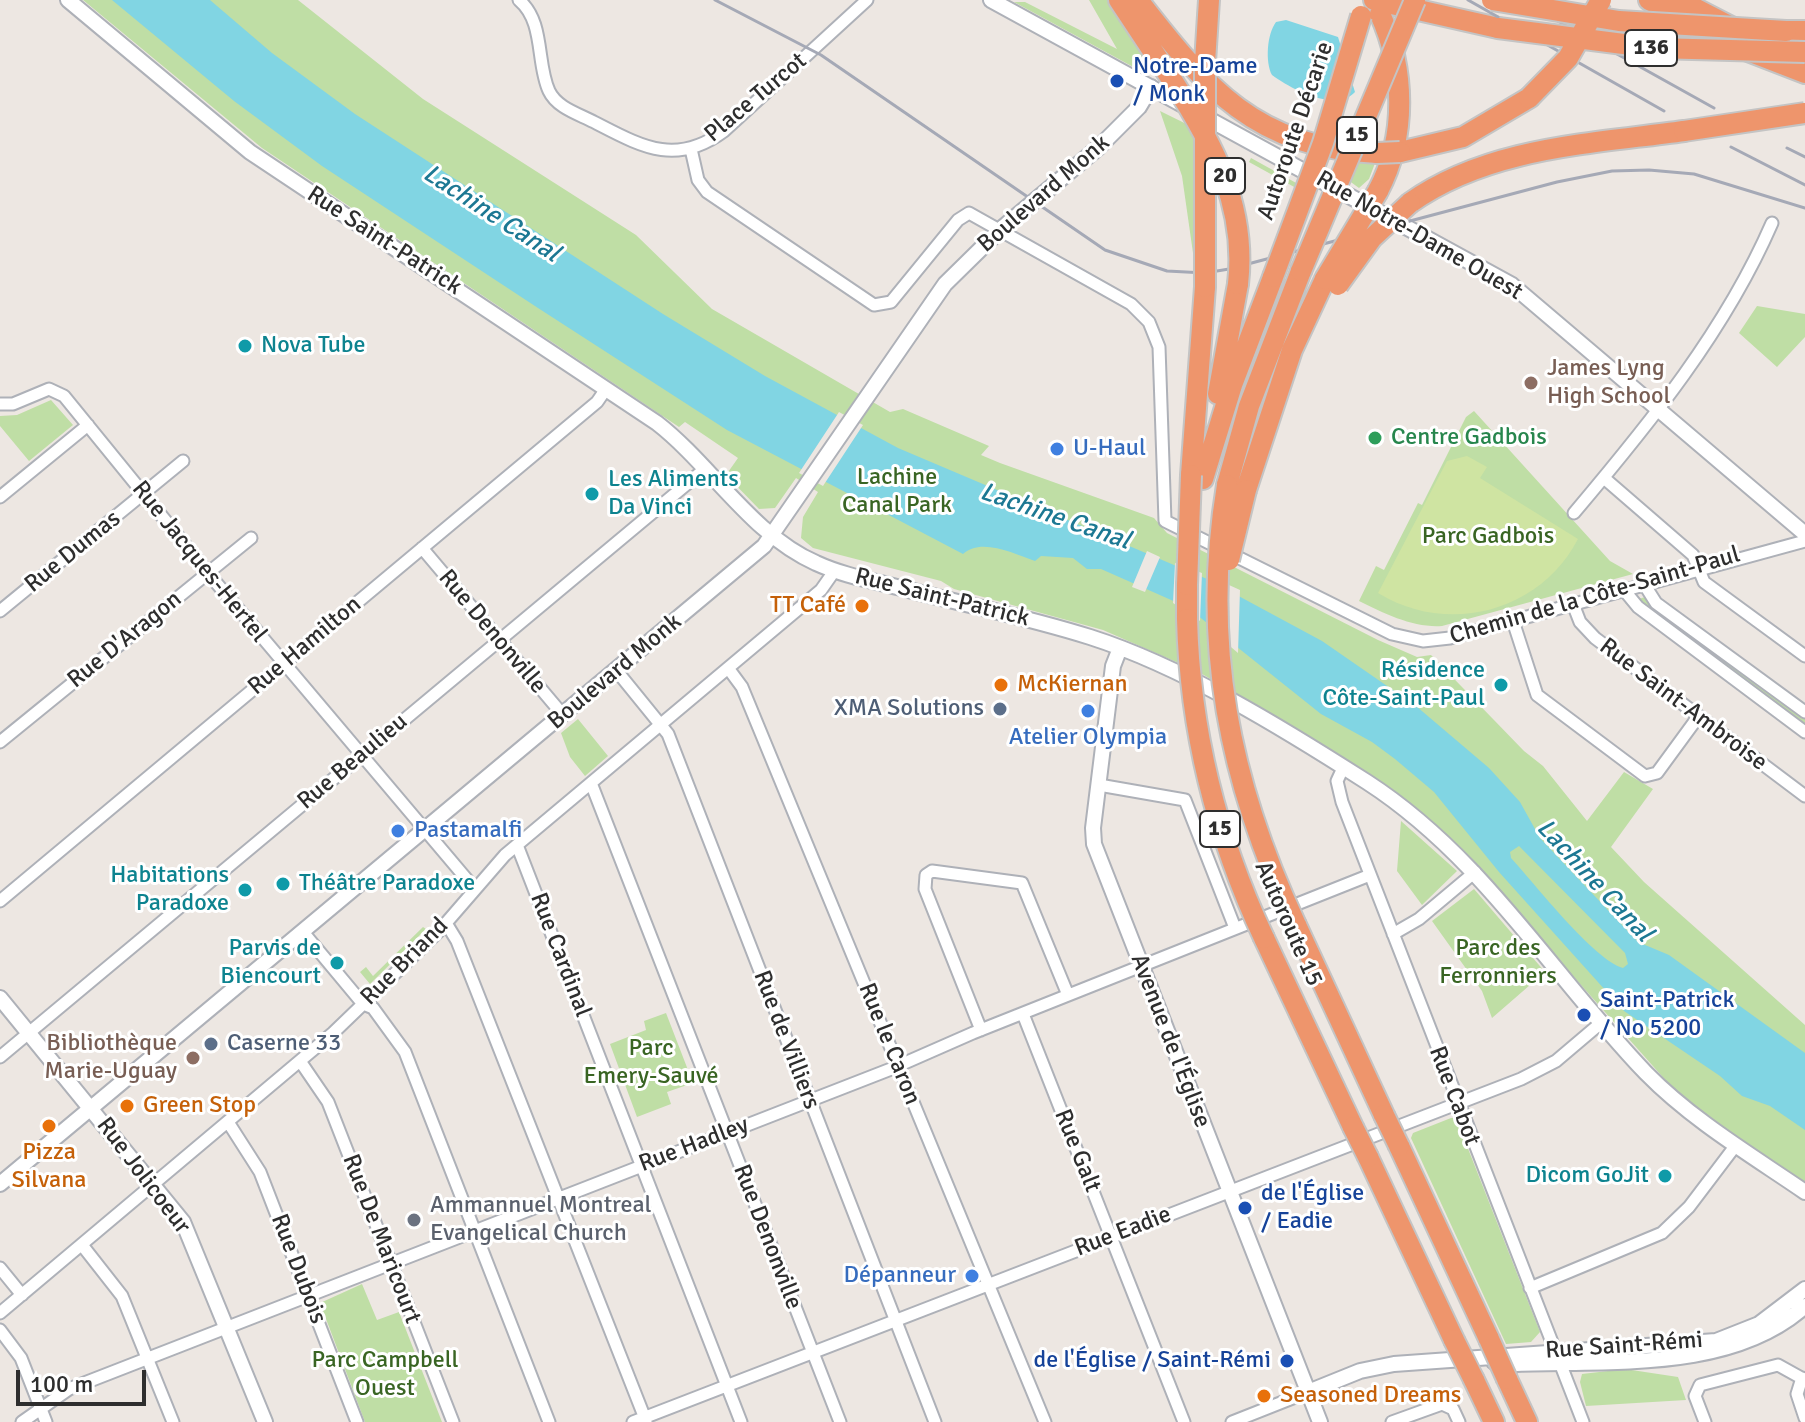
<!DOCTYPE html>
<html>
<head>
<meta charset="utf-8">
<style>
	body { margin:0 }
	#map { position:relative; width:1805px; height:1422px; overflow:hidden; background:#ede7e2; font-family:Signika,sans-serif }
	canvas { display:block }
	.scale { position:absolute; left:16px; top:1370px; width:130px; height:36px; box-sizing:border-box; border:4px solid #2e2e2e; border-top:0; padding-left:10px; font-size:24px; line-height:28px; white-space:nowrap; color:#2e2e2e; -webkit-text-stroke:6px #fff; paint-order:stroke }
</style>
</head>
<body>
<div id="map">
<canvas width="1805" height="1422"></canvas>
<div class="scale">100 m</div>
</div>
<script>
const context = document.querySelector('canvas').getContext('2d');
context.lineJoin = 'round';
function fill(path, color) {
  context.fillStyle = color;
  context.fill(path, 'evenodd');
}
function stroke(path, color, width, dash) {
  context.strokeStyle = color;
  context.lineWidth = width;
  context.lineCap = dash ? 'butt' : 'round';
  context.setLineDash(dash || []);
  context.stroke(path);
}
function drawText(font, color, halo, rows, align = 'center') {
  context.font = font + ' Signika,sans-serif';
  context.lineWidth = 6;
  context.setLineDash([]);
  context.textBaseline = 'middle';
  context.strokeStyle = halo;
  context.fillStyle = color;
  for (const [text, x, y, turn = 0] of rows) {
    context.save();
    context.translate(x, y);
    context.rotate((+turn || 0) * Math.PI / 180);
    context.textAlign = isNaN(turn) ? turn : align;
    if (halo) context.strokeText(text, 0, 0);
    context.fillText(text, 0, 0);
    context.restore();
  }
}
fill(new Path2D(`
	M83 0H298L423 99 636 235 712 309 890 412 903 409 989 446 981 455 1000 463 1154 518 1167 533 1378 640 1417 657 1431 655 1524 751 1543 766 1587 821 1624 772 1653 789 1611 847 1644 882 1805 1025V1184L1711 1119 1668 1083 1453 841 1408 802 1314 740 1197 671 1103 630 954 589 941 581 813 548 801 538 803 517 818 492 796 478 775 508 759 509 726 475 738 458 685 422 679 427 262 148Z
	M1089 0H1109L1160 77 1140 66 1137 69 1014 2H1025L1117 49Z
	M1160 111 1219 140 1198 259 1194 260 1182 176Z
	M1251 158 1298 184 1296 188 1249 162Z
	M1357 158H1377L1369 179 1359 188 1348 180Z
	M1757 306 1805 314V337L1777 367 1739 333Z
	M51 400 73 425 29 461 0 426V416L17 415Z
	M1474 411 1610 561 1633 574 1442 626C1414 628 1385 614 1359 601L1376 566 1384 570 1418 503 1422 505 1466 417Z
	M1652 595 1805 706V737L1625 603Z
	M578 719 608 756 585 776 570 757 561 733Z
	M1401 821 1457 871 1422 905 1397 871Z
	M1474 889 1545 972 1492 1018 1482 991 1432 921Z
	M423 927 426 929 370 984 360 972 366 967 373 976Z
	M666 1013 693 1083 667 1092 671 1104 637 1117 610 1044 646 1030 644 1021Z
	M1451 1118H1456L1540 1332 1531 1342 1506 1344 1411 1138 1413 1133Z
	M362 1284 377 1320 399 1312 442 1422H365L320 1303Z
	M1625 1369 1678 1377 1686 1400 1586 1406 1580 1382 1582 1374Z`), '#bfdea5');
fill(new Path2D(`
	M1467 456 1487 467 1480 478 1578 539C1540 612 1448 636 1378 593L1447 461Z`), '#cfe4a2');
fill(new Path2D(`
	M112 0H210L272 53 355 114 663 314 765 376 898 448 1207 579 1322 641 1416 706 1489 768 1520 802 1540 838 1638 942 1669 955 1805 1053V1130L1770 1106 1742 1096 1720 1076 1624 1011 1499 872 1434 792 1395 759 1372 742 1321 714 1187 607 1101 569H1087L1073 558 1041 556 1035 561C1015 554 981 537 963 554L727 430 538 308 322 166 234 101ZM1519 846 1625 953 1628 964 1623 968C1594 960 1534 883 1511 858L1510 852Z
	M1286 20 1338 37 1355 92C1336 113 1291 89 1272 75 1265 62 1267 34 1276 22Z`), '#81d5e3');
fill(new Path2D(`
	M839 412 863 425 823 486 799 473Z
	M1147 551 1160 557 1145 592 1132 587Z
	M1175 563 1202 573 1200 621 1173 603Z
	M1207 575 1240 590 1238 653 1206 626Z`), '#ede7e2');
const street = new Path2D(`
	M519 0C545 22 536 63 549 91 557 108 579 114 594 122 641 146 675 167 724 131L867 0
	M691 149 698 180 707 192 874 305 891 302 958 220 969 213 1131 304 1149 322 1159 347 1165 521 1392 634 1423 641 1450 638 1805 541
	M0 404H13L49 389 64 396 213 579 475 889
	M1604 478 1693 555 1704 582 1805 656
	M0 497 88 425
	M1574 513C1650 423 1725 331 1772 223
	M422 548 563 715
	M1644 584 1656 603 1805 712
	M1624 590 1638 607 1805 732
	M1573 604 1580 622 1595 638 1805 796
	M0 611 183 461
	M1513 621 1537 695 1645 776 1657 773 1698 717
	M728 668 742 687 1045 1422
	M616 670 668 734 935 1422
	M0 742 251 538
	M1343 768 1337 781 1342 802 1583 1422
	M591 783 840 1422
	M1099 785 1185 800 1235 928
	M517 845 741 1422
	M0 901 597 402 606 389
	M446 923 457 941 646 1421
	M303 932 363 1004 373 1008 405 1052 549 1422
	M1393 934 1419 919 1475 872
	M1023 1014 1184 1422
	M981 1030 925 889 926 875 932 871 1022 883 1068 995
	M0 1057 706 468
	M300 1061 328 1102 453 1422
	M228 1122 260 1172 357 1422
	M82 1245 122 1296 173 1422
	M0 1268 22 1295
	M1530 1288 1662 1233 1689 1207 1736 1145
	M0 1313 333 1033 440 930 505 855 821 590 835 570
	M0 1330 21 1358 46 1422
	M1802 1378 1797 1394 1805 1418
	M22 1422 69 1389 891 1069 973 1033 1370 875
	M633 1422 1521 1079 1556 1061 1602 1022
	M1232 1422 1308 1392
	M1392 1422 1442 1404 1453 1409 1459 1422
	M1705 1422 1695 1396 1700 1385 1778 1365 1805 1380`);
const secondary = new Path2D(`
	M68 0 250 152 657 423C711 465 752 535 816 563 844 576 875 581 905 589 967 605 1030 618 1090 637 1184 667 1284 729 1367 782 1483 857 1552 975 1646 1073 1692 1120 1751 1155 1805 1192
	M991 0 1512 285 1805 534
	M1120 648 1113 666 1093 828 1094 844 1320 1422
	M0 998 183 1222 265 1422
	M0 1184 764 546 945 284 1001 229 1099 147 1139 107 1151 87
	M1494 1362 1512 1364C1607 1360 1731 1373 1805 1306
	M1308 1392 1360 1371 1394 1364 1716 1341 1759 1324 1805 1289`);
const highway = new Path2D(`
	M1119 0 1172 80
	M1138 0C1207 89 1256 148 1377 153
	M1374 0 1498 28
	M1649 0 1743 49 1805 73
	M1679 0 1733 28 1793 49
	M1786 31H1805
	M1205 62 1209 0
	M1400 152 1463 137 1529 98
	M1378 191C1407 136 1405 69 1380 14
	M1410 203C1489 147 1591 144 1684 131
	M1218 394 1238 284
	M1191 475 1205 287
	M1203 479 1232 385 1273 277
	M1227 485 1249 406 1301 271
	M1246 490 1292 350 1325 279
	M1187 619V585
	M1296 925 1384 1115
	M1264 938 1353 1127
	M1399 1146 1489 1339
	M1368 1157 1454 1340
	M1507 1379 1527 1422
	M1474 1380 1494 1422`);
stroke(street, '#aeb1b8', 15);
stroke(secondary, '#aeb1b8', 18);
stroke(highway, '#c4c4c4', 24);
stroke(street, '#fff', 11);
stroke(secondary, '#fff', 14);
stroke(highway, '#ee956c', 20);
stroke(new Path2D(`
	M715 0 821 55 1105 250 1167 271 1205 273 1229 269 1557 182 1612 171 1649 170 1694 174 1805 208
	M1468 0 1664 111
	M1520 0 1714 108
	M1731 147 1805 185
	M1787 148 1805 157`), '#a5a9b6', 3);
const highwayBridge = new Path2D(`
	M1492 0 1619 21 1786 31
	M1498 28 1655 48 1805 52
	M1205 62V287
	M1172 80C1213 144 1247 206 1238 284
	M1529 98 1568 58 1601 0
	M1684 131 1805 113
	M1377 153 1400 152
	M1301 271 1415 0
	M1273 277 1323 143 1361 16
	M1325 279 1378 191
	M1338 285 1372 238 1410 203
	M1227 485C1201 643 1229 782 1296 925
	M1229 560 1246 490
	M1187 585 1191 475
	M1187 619C1190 732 1216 836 1264 938
	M1384 1115 1399 1146
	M1353 1127 1368 1157
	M1489 1339 1507 1379
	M1454 1340 1474 1380`);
stroke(highwayBridge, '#c4c4c4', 24, []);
stroke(highwayBridge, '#ee956c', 20);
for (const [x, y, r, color] of [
	[1117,81,8,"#1a4fb4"],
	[245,346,8,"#0f9aa8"],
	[1531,383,8,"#8d6e63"],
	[1375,438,8,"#2e9e5b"],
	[1057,449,8,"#3f7fe0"],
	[592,494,8,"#0f9aa8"],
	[862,606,8,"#e8710a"],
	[1001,685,8,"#e8710a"],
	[1501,685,8,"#0f9aa8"],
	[1000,709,8,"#5c6f8a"],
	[1088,711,8,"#3f7fe0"],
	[398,831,8,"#3f7fe0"],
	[283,884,8,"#0f9aa8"],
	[245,890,8,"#0f9aa8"],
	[337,963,8,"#0f9aa8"],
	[1584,1015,8,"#1a4fb4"],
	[211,1044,8,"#5c6f8a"],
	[193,1058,8,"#8d6e63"],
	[127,1106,8,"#e8710a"],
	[49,1126,8,"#e8710a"],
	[1665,1176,8,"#0f9aa8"],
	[1245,1208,8,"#1a4fb4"],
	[414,1220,8,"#6b7280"],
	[972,1276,8,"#3f7fe0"],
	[1287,1361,8,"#1a4fb4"],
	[1264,1396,8,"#e8710a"]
]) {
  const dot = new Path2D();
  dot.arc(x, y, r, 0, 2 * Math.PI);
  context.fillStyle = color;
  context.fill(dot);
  stroke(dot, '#fff', 3);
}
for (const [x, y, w] of [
	[1651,48,52],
	[1357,135,40],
	[1225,176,40],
	[1220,829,40]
]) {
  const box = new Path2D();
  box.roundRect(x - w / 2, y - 18, w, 36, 6);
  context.fillStyle = '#fff';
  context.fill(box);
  stroke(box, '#2e2e2e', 2);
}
drawText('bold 22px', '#2e2e2e', null, [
	["136",1651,48],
	["15",1357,135],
	["20",1225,176],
	["15",1220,829]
]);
drawText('24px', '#164399', '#fff', [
	["Notre-Dame",1133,67],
	["/ Monk",1133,95],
	["Saint-Patrick",1600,1001],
	["/ No 5200",1600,1029],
	["de l'Église",1261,1194],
	["/ Eadie",1261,1222],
	["de l'Église / Saint-Rémi",1271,1361,"right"]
], 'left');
drawText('24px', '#2e2e2e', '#fff', [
	["Place Turcot",756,98,-40],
	["Autoroute Décarie",1296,131,-71],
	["Boulevard Monk",1044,194,-41],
	["Rue Notre-Dame Ouest",1419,236,30],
	["Rue Saint-Patrick",384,241,33],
	["Rue Dumas",73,552,-39],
	["Rue Jacques-Hertel",199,562,51],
	["Chemin de la Côte-Saint-Paul",1595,596,-16],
	["Rue Saint-Patrick",942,598,14],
	["Rue Denonville",492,632,50],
	["Rue D'Aragon",125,640,-39],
	["Rue Hamilton",305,646,-40],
	["Boulevard Monk",615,672,-40],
	["Rue Saint-Ambroise",1683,705,37],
	["Rue Beaulieu",353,762,-40],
	["Autoroute 15",1288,924,66],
	["Rue Cardinal",560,955,69],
	["Rue Briand",405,962,-45],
	["Rue de Villiers",786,1040,69],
	["Avenue de l'Église",1170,1041,69],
	["Rue le Caron",889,1044,68],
	["Rue Cabot",1454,1096,69],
	["Rue Hadley",694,1145,-21],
	["Rue Galt",1077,1151,68],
	["Rue Jolicoeur",143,1176,53],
	["Rue Eadie",1123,1232,-21],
	["Rue Denonville",767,1237,69],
	["Rue De Maricourt",381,1239,69],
	["Rue Dubois",298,1269,69],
	["Rue Saint-Rémi",1624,1346,-4]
]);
drawText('24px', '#0d838f', '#fff', [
	["Nova Tube",261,346,"left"],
	["Les Aliments",608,480,"left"],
	["Da Vinci",608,508,"left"],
	["Résidence",1485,671],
	["Côte-Saint-Paul",1485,699],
	["Habitations",229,876],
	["Paradoxe",229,904],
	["Théâtre Paradoxe",299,884,"left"],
	["Parvis de",321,949],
	["Biencourt",321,977],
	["Dicom GoJit",1649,1176]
], 'right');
drawText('24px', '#785e54', '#fff', [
	["James Lyng",1547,369],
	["High School",1547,397],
	["Bibliothèque",177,1044,"right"],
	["Marie-Uguay",177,1072,"right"]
], 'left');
drawText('24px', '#27864d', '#fff', [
	["Centre Gadbois",1391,438]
], 'left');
drawText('24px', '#366cbe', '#fff', [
	["U-Haul",1073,449],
	["Atelier Olympia",1088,738,"center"],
	["Pastamalfi",414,831],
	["Dépanneur",956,1276,"right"]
], 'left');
drawText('24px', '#396523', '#fff', [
	["Lachine",897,478],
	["Canal Park",897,506],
	["Parc Gadbois",1488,537],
	["Parc des",1498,949],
	["Ferronniers",1498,977],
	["Parc",651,1049],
	["Emery-Sauvé",651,1077],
	["Parc Campbell",385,1361],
	["Ouest",385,1389]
]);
drawText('24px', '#c56008', '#fff', [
	["TT Café",846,606,"right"],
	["McKiernan",1017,685],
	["Green Stop",143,1106],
	["Pizza",49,1153,"center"],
	["Silvana",49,1181,"center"],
	["Seasoned Dreams",1280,1396]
], 'left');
drawText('24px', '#4e5e75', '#fff', [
	["XMA Solutions",984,709],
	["Caserne 33",227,1044,"left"]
], 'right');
drawText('24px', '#5b616d', '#fff', [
	["Ammannuel Montreal",430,1206],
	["Evangelical Church",430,1234]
], 'left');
drawText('italic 26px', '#1c7893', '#fff', [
	["Lachine Canal",491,214,33],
	["Lachine Canal",1055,517,19],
	["Lachine Canal",1594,881,47]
]);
</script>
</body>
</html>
